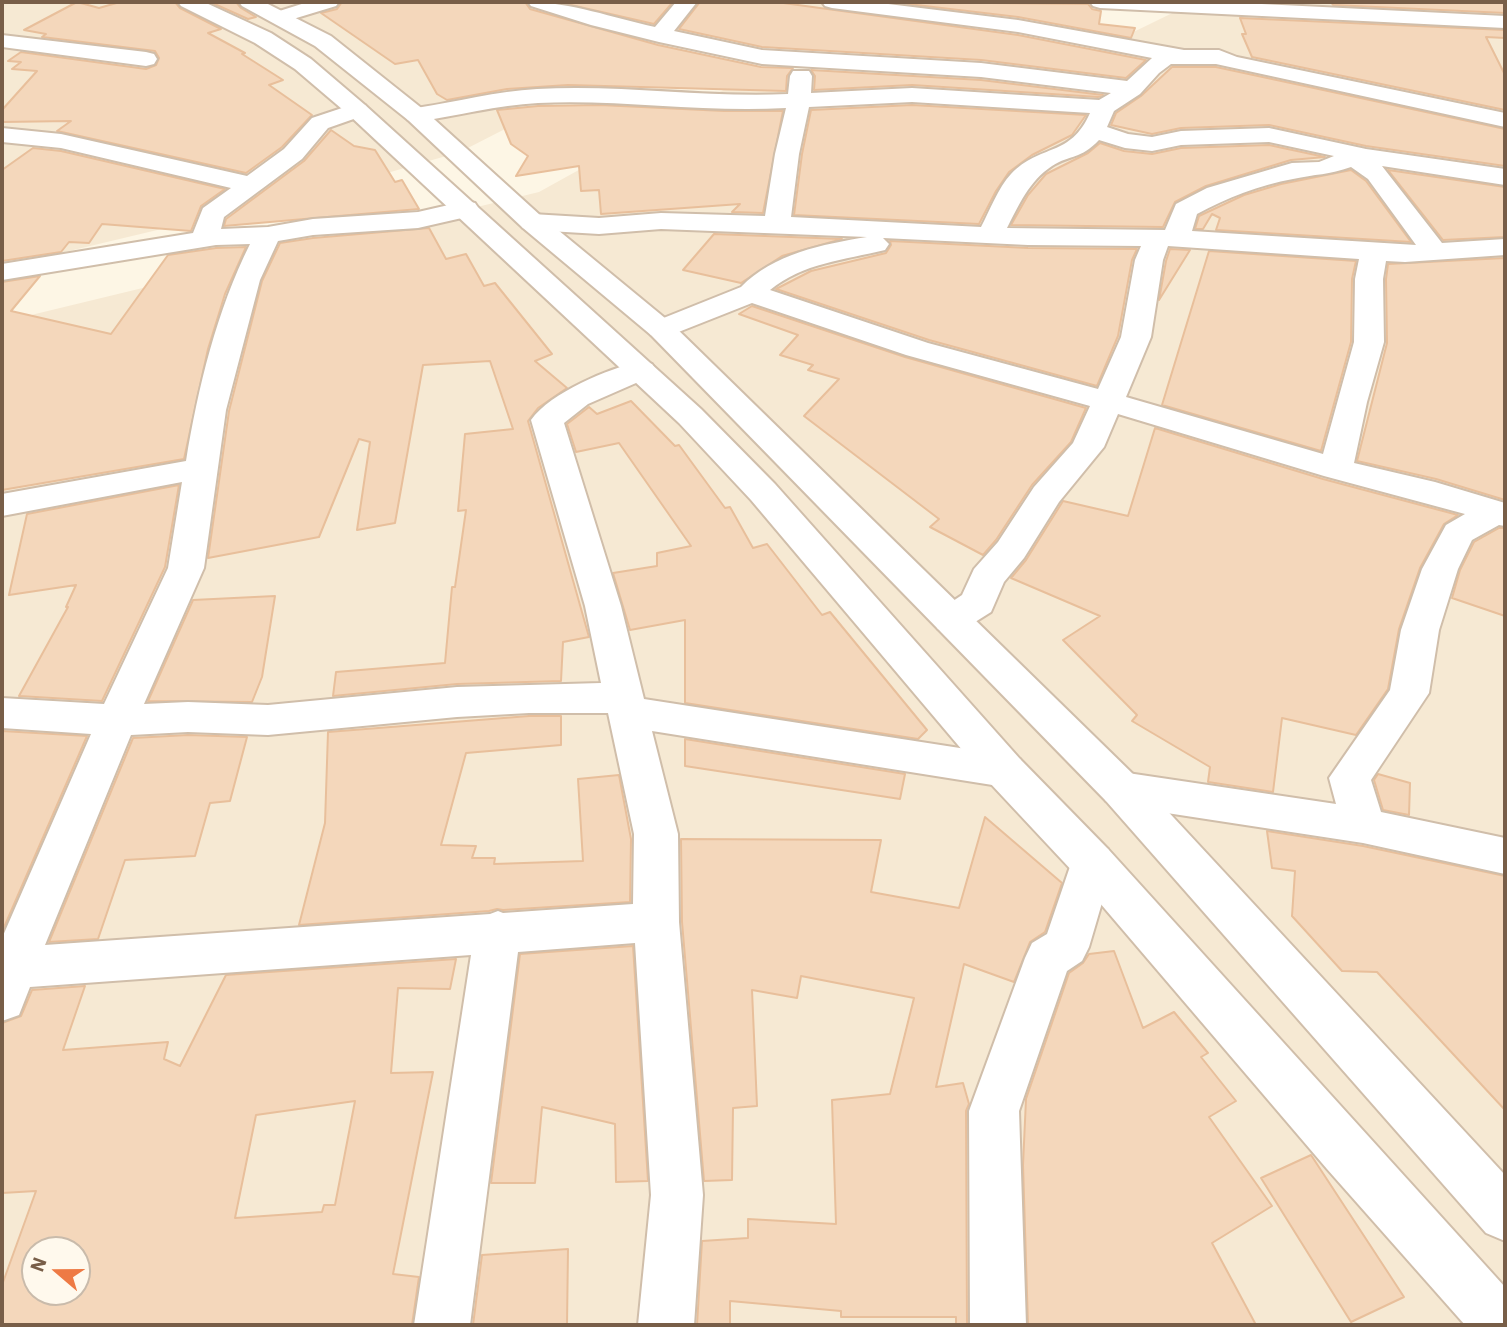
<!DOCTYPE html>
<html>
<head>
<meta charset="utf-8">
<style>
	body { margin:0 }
	#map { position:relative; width:1507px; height:1327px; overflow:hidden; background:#fdf6e5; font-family:"IBM Plex Sans",sans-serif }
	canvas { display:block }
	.frame { position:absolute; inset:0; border:4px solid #785e48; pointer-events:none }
	.north { position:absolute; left:21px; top:1236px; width:70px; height:70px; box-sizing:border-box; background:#fff9ed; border:2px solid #c9bbab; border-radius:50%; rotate:290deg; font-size:19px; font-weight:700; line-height:28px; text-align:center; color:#785e48 }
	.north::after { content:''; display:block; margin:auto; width:24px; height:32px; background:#ee7a44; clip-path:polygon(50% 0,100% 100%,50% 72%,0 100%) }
</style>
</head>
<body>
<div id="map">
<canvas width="1507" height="1327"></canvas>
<div class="frame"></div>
<div class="north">N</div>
</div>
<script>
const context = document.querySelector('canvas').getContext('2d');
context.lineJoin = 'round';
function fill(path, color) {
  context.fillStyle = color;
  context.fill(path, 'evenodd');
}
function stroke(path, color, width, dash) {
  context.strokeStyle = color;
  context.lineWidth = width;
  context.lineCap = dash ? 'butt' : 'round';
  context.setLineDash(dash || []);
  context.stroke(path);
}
fill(new Path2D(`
	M2 2H1063L1020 22 683 38 460 152 342 186 2 267Z
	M1195 2H1505V1325H2V315L27 316 539 192 754 73 1076 60ZM35 1250H77V1292H35Z`), '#f6e9d3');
const building = new Path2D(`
	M77 2 99 8 120 2H175L180 8 221 29 208 33 245 53 242 54 283 80 269 85 312 115 282 147 246 173 57 131 71 121 2 122V110L37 71 12 69 21 62 8 61 21 52 146 69 156 65 159 58 155 51 42 37 46 34 24 30Z
	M210 2H236L241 8 256 17 248 19Z
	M342 2H525L530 9 658 45 761 67 793 68 787 76 786 91 568 85 507 89 447 100 437 94 418 60 395 64 321 13 337 9Z
	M558 2H673L654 24Z
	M700 2H776L1018 35 1146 60 1126 78 981 60 762 47 679 29Z
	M891 2 1088 4 1092 9 1101 11 1099 24 1135 28 1131 38 1018 17Z
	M1331 2H1505V13L1333 5Z
	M1240 18 1505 30V38L1486 37 1505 75V110L1252 57 1242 34H1246Z
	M1172 67H1216L1505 129V166L1366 146 1269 125 1181 128 1152 134 1111 125 1116 113 1141 96Z
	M811 70 981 80 1103 95 1098 97 912 85 814 90 815 76Z
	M600 105 724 111H783L763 213 732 212 740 204 601 214 599 190 581 191 579 166 516 176 528 156 511 144 497 110 538 106Z
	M912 105 1086 115 1072 135 1032 155 1009 172 996 191 979 224 794 215 802 154 811 110Z
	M331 130 354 146 375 150 395 182 402 180 419 209 224 226 226 219 304 161Z
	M1100 143 1124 151 1152 154 1181 148 1269 145 1325 157 1291 160 1206 186 1175 202 1163 227 1011 225 1028 195 1046 174 1088 153Z
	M33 148 61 151 225 189 201 206 191 231 102 224 89 243 69 242 61 252 2 261V170Z
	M1351 170 1366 181 1411 242 1216 230 1220 218 1212 214 1203 229H1195L1199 216 1244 195 1281 184Z
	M1388 170 1505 187V237L1443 240Z
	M429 228 446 259 466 254 484 286 495 283 552 354 535 361 567 388 538 408 528 421 589 637 563 642 561 681 457 684 333 696 336 672 445 663 452 587H455L466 510 458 511 465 434 513 429 490 361 423 365 395 523 357 530 370 442 359 439 319 537 208 558 229 411 262 281 280 243 313 238Z
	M714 234 842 239 782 256 741 283 683 270Z
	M890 241 1028 248 1137 249 1132 260 1118 336 1097 386 929 340 776 289 811 271 886 253 891 245Z
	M246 247 225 294 208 349 184 459 2 490V282L40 276 11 311 111 334 168 255 216 248Z
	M1170 249 1190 250 1159 300 1166 261Z
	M1209 251 1356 261 1352 279 1351 342 1321 451 1162 405Z
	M1505 258V500L1436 479 1357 461 1387 343 1386 279 1388 264Z
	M752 306 905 357 1086 408 1071 442 1032 485 996 540 983 555 930 527 939 519 804 416 839 379 808 370 813 365 780 355 798 335 739 314Z
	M631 401 675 446 679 445 725 508 730 507 753 548 767 544 822 615 830 612 927 730 918 739 685 703V620L630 630 613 573 657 566V553L691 546 619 443 576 452 567 424 589 407 597 414Z
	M1155 428 1323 479 1458 515 1444 524 1420 568 1399 629 1388 689 1356 735 1282 718 1273 792 1208 782 1210 767 1132 721 1137 715 1063 640 1100 616 1011 578 1026 560 1063 501 1128 516Z
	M179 485 165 567 102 701 19 696 68 607H66L76 585 9 595 27 514Z
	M1499 528H1505V616L1452 598 1460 570 1474 542Z
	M275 596 262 677 252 702 148 701 193 600Z
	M529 716H561V745L466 753 441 845 476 846 472 858H495L494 864 583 861 578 779 619 775 631 839 630 902 503 910 497 909 489 911 299 925 325 823 328 732Z
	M2 731 87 736 2 932Z
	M188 735 247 737 230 801 210 803 195 856 125 860 98 939 49 942 133 738Z
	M685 739 905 774 900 799 685 766Z
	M1378 774 1410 783 1409 815 1383 810 1374 780Z
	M985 817 1062 883 1045 932 1030 942 1014 982 964 964 936 1087 963 1083 969 1104 966 1111 967 1325H956V1317H841V1311L730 1301V1325H697L702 1241 748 1238V1219L836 1224 832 1100 890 1094 914 998 801 976 797 998 752 990 757 1106 733 1108 732 1180 704 1181 682 922 681 839 881 840 871 892 959 908Z
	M1267 831 1363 846 1505 876V1110L1377 972 1342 971 1292 916 1295 871 1272 868Z
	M633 946 648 1181 616 1182 615 1124 542 1107 535 1183H491L520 954Z
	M1114 951 1143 1028 1174 1012 1208 1053 1201 1057 1236 1101 1209 1117 1272 1206 1212 1243 1256 1325H1028L1023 1165 1026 1099 1069 973 1083 963 1089 954Z
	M456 959 450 989 398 988 391 1073 433 1072 393 1274 419 1277 412 1325H2V1285L36 1191 2 1193V1023L21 1016 32 990 85 986 63 1050 168 1042 164 1059 180 1066 226 975ZM355 1101 335 1205H324L322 1212 235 1218 256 1115ZM35 1250H77V1292H35Z
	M1311 1155 1404 1297 1351 1322 1261 1178Z
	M568 1249 567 1325H473L482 1255Z`);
fill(building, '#f4d7bb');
stroke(building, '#e8bf9b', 2);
const minor = new Path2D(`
	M308 2H339L336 6 280 23 273 21 270 17 273 13Z
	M528 2C571 2 613 18 655 27L676 2H697L674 31 762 50 981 63 1127 81 1152 58 1018 32 832 8 825 6 822 2H872L1018 20 1184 50H1219L1237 57 1505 113V127L1216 64H1171L1159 73 1140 94 1114 111 1107 127 1128 134 1152 137 1181 131 1269 128 1366 149 1505 169V185L1382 166 1442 243 1505 239V255L1405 262 1386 261 1383 279 1384 342 1367 402 1354 463 1435 482 1505 503V526L1499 525 1472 540 1458 569 1439 630 1429 693 1371 780 1381 812 1505 838V874L1363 843 1121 806 1106 801 1100 789 1106 777 1121 772 1336 804 1329 778 1390 690 1401 630 1422 569 1446 525 1465 514 1324 476 1118 414 1104 447 1059 502 1024 558 1004 582 991 612 964 629 951 633 938 629 932 620 938 611 962 595 974 569 998 542 1034 487 1073 443 1090 406 906 355 752 303 671 335 661 338 651 335 646 329 651 323 741 287C773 254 823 244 867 237L661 229 599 234 532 230 523 228 519 222 523 216 532 214 599 218 661 213 765 216 775 154 786 108C703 113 621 99 538 103 498 105 456 116 416 122L408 120 404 115 408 110 416 108C456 102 497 91 537 89 621 84 705 98 788 94L790 76 793 71H809L812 76 811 93 912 88 1099 100 1111 93 981 77 762 64 659 42 591 25 531 6ZM912 102 1090 113C1070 158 1041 143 1011 174 998 188 990 210 981 227L791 217 799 154 809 107ZM1099 140 1125 148 1152 151 1181 145 1269 142 1334 156 1319 162 1292 163 1207 188 1176 204 1165 230 1007 228C1019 205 1029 181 1052 166 1071 154 1080 160 1099 140ZM1351 167 1368 179 1416 245 1192 231 1197 214C1226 198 1260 185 1293 179 1315 174 1329 175 1351 167ZM883 238 1028 245 1141 246 1135 260 1121 337 1098 389 928 343 770 290C803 263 844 260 885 250L889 244ZM1168 246 1359 259 1355 279 1354 342 1323 454 1126 397 1151 337 1163 260Z
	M1090 2H1221L1505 16V28L1100 8 1093 6Z
	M2 35 146 52 154 54 157 59 154 64 146 66 2 47Z
	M357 103 365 105 369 110 365 115 328 128 302 159 224 217 221 229 268 227 313 219 418 212 466 201 475 203 479 209 475 215 418 228 313 235 278 241 260 280 226 410 204 568 144 704 188 702 268 705 457 687 601 683 585 606 531 420C551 392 608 369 641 361L652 364 656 370 652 376 588 404 564 423 621 606 644 699 1005 755 1020 759 1026 771 1020 783 1005 787 652 731 678 834 679 922 703 1195 694 1325H638L651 1195 635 943 518 952 470 1325H414L471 955 30 987 19 1015 2 1021V938L91 734 2 728V698L104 704 168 568 182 482 2 516V494L186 461C198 387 217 310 250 244L216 245 2 280V264L193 233 203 208 231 188 61 148 2 142V128L61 134 247 176 284 149 312 118ZM529 713H608L634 834 633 904 503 913 498 911 490 914 45 945 131 735 188 732 268 735 457 717Z
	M1092 844 1108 849 1114 862 1089 947 1082 961 1067 971 1019 1111 1026 1325H970L969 1111 1025 958 1032 943 1047 934 1076 849Z`);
const tertiary = new Path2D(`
	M178 2H204L271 33 311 59 365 105 701 409 775 484 1020 759 1108 849 1505 1287V1325H1465L1327 1169 1076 875 990 783 751 500 679 423 349 115 295 69 255 43 181 6Z
	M239 2H264L331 36 424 110 541 216 671 323 1136 777 1505 1175V1241L1486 1233 1106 801 651 335 523 228 408 120 315 46 242 6Z`);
stroke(minor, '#d0beaa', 4);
stroke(tertiary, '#d0beaa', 4);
fill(minor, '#fff');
fill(tertiary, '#fff');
</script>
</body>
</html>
